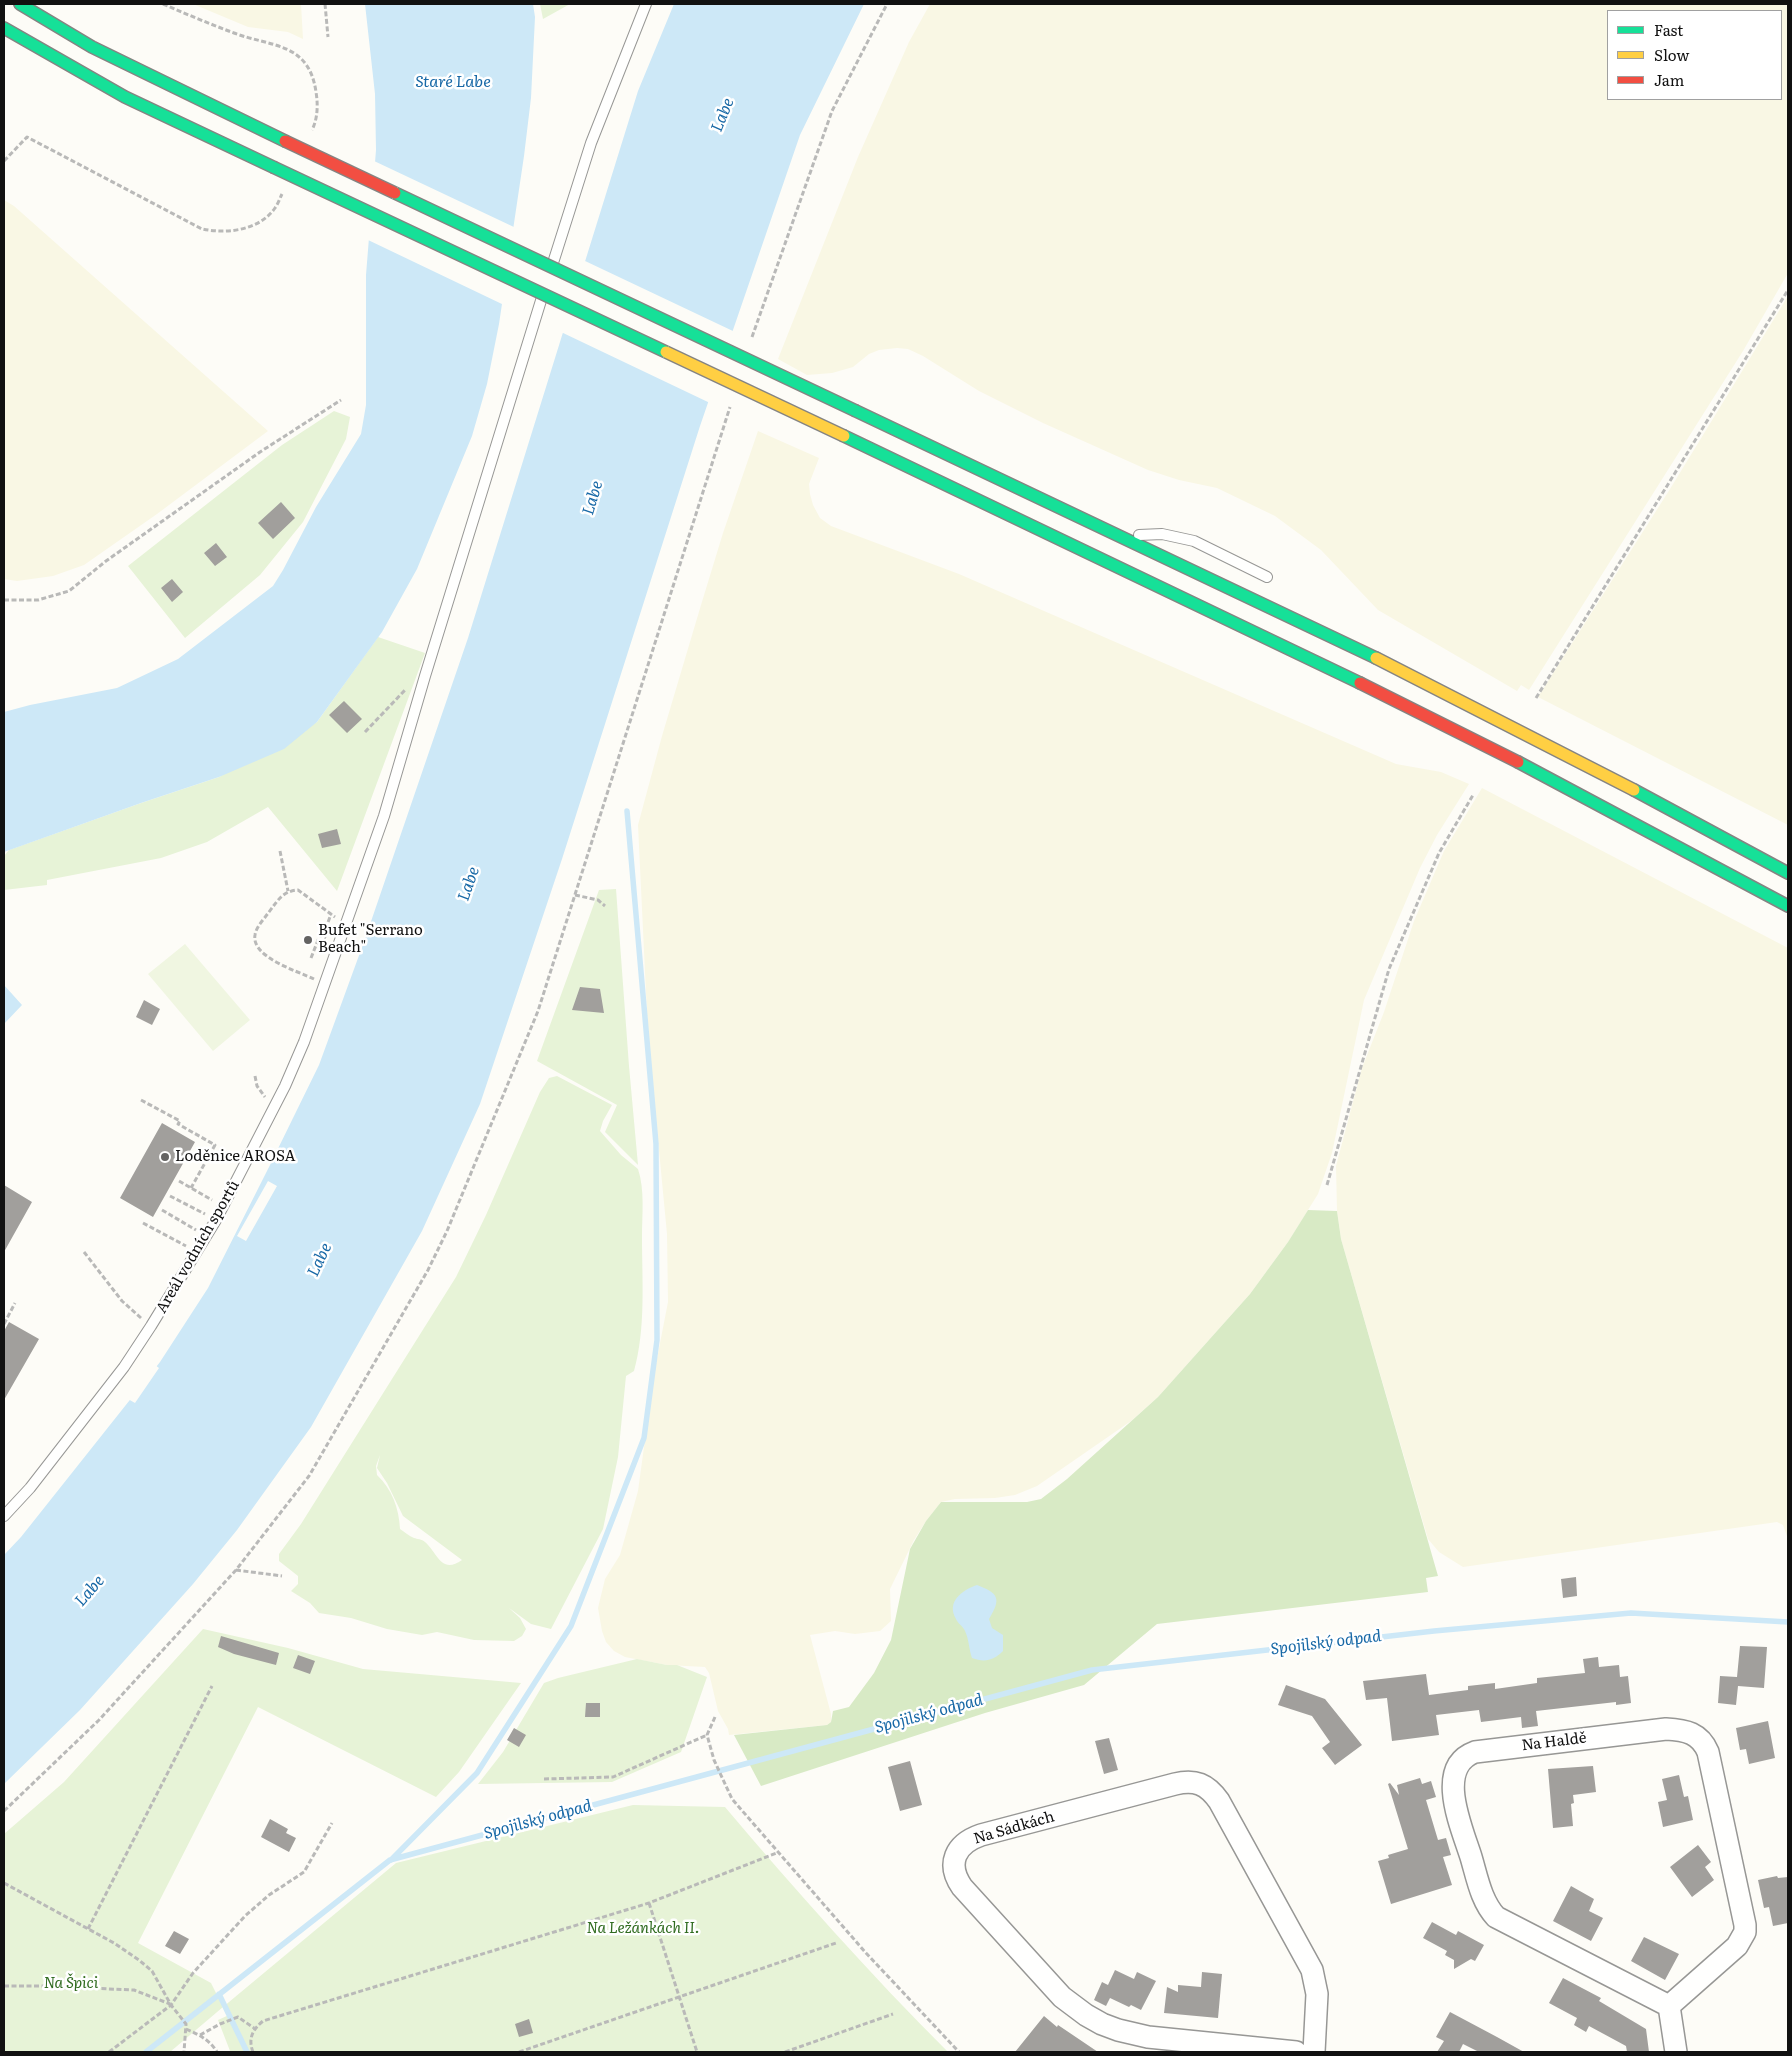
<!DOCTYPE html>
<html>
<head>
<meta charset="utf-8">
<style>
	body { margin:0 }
	#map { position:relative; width:1792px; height:2056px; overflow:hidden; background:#fdfcf7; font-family:Literata,serif }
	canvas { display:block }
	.frame { position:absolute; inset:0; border:5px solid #111; pointer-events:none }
	.legend { position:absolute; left:1607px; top:10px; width:175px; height:90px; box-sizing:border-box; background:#fff; border:1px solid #a0a0a0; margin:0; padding:6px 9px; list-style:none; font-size:15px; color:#111 }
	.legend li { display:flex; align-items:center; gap:10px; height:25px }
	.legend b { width:25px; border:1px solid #a0a0a0 }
</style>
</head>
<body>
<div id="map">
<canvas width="1792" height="2056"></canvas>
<div class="frame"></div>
<ul class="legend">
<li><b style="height:6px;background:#16e098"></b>Fast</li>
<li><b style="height:6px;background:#ffcf43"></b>Slow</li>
<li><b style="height:6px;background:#f24e42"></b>Jam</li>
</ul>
</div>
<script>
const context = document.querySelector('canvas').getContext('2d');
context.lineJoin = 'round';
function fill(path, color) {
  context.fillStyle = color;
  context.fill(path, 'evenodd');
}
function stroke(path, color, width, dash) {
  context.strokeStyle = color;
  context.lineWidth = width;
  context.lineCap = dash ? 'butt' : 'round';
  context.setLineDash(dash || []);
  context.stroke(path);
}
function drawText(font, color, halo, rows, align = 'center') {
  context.font = font + ' Literata,serif';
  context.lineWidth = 5;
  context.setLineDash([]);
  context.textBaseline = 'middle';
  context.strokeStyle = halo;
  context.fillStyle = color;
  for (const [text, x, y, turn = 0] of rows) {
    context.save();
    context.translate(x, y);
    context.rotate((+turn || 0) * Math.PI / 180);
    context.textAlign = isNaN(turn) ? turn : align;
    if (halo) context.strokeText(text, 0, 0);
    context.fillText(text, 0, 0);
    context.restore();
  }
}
fill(new Path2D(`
	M193 4H301L303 39 288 32 248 27Z
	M930 4H1788V273L1743 351 1529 690 1521 685 1517 691 1378 610 1321 550 1275 516 1217 488 1179 480 1148 470 1043 423 979 391 923 356 908 349 897 348 879 350 869 354 853 367 832 373 807 375 778 359 858 157 909 42ZM1608 11H1781V99H1608Z
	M4 200 14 206 268 431 157 514 84 565 53 576 17 581 4 579Z
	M1788 296V825L1538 697 1670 489Z
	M758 431 819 458 809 484 810 494 813 505 820 518 831 526 959 574 1396 764 1441 772 1469 784 1437 835 1420 868 1364 1000 1332 1153 1318 1194 1288 1242 1250 1294 1158 1397 1131 1421 1037 1486 1015 1495 995 1498 955 1499 941 1502 926 1521 914 1540 890 1589 891 1621 880 1631 855 1634 835 1631 810 1635 831 1714V1722L827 1725 729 1735 728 1729 718 1711 709 1673 705 1667 667 1665 625 1657 614 1651 606 1642 602 1631 598 1608 605 1579 620 1555 638 1491 654 1374 668 1302 667 1234 648 1035 638 825 662 736 701 605 723 533Z
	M1482 788 1788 948V1539L1783 1525 1777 1522 1463 1567 1439 1552 1428 1539 1341 1239 1337 1211 1336 1166 1362 1068 1384 1012 1414 921 1444 851Z`), '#f9f7e4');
fill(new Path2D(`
	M540 4H570L543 19Z
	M334 411 350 417 346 439 303 522 260 575 185 638 128 566 282 445Z
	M378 637 425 653 337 891 268 807 207 842 161 858 47 880V885L4 890V856L9 850 141 803 219 777 317 722Z
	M616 889 629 1066 638 1165 605 1132 617 1105 537 1061 599 890Z
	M557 1076 612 1105 603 1121 600 1131 621 1155 638 1169C645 1190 642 1215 642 1237 642 1281 646 1328 634 1371L626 1376 618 1457 603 1529 551 1629 531 1624 509 1608 520 1618 526 1629 522 1636 514 1641 474 1640 437 1632 422 1635 387 1629 351 1618 319 1613 310 1603 291 1591 298 1584V1576L279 1561V1554L301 1524 456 1277 486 1215 540 1092 549 1078ZM380 1455 377 1468 387 1483 403 1516 462 1560C441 1575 437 1552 425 1542 422 1539 417 1539 414 1538 409 1536 405 1532 400 1529 399 1508 392 1489 377 1475L376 1466Z
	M203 1629 288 1648 363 1669 521 1683 459 1772 436 1797 258 1707 138 1943 211 1983 223 2007 396 1863 633 1805 725 1807C796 1891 870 1974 948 2052H228L230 2051 218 2020 229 2015 223 2007 170 2052H4V1834L64 1782Z
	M637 1659 667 1665H677L707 1677 681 1752 612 1782 478 1784 503 1752 544 1683 558 1678Z`), '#e7f3d7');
fill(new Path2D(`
	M1308 1210 1337 1211 1341 1239 1438 1576 1426 1578 1428 1592 1157 1624 1084 1685 985 1713 761 1786 734 1735 827 1725 831 1722 833 1711 849 1707 874 1673 891 1640 910 1549 926 1521 941 1502H1027L1041 1499 1067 1479 1158 1397 1250 1294 1288 1242Z`), '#d8eac5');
fill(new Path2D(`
	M185 944 250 1020 213 1051 148 974Z`), '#f0f6e1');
fill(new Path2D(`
	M365 4H533L535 17 531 98 524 156 499 324 487 384 472 436 417 569 382 632 317 722 284 749 219 777 141 803 4 852V712L30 705 117 688 178 659 273 586 283 570 316 507 361 434 366 405V275L376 150 375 94Z
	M674 4H864L800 135 700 426 562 859 480 1104 422 1231 311 1427 237 1530 193 1584 80 1710 4 1784V1555L21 1537 160 1362 208 1288 269 1167 319 1065 365 939 468 638 638 91Z
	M4 985 22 1005 4 1024Z
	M977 1585C998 1593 1002 1598 989 1619L992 1628 1003 1635V1651C994 1660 985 1663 972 1658 969 1650 969 1639 965 1631 963 1626 958 1624 956 1619 946 1602 962 1590 977 1585Z`), '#cde8f7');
fill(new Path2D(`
	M372 160 516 228 504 305 366 239Z
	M583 260 735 332 710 403 561 332Z
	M268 1181 277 1186 246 1241 237 1236Z
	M155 1365 159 1368 135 1403 128 1399Z`), '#fdfcf7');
stroke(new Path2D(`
	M391 1860 477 1773 571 1626 644 1438 657 1340 656 1144 627 811
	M219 1994 247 2052
	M146 2052 390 1860 1092 1670 1434 1631 1631 1613 1788 1622`), '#cde8f7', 5.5);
fill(new Path2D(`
	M281 502 295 518 273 539 258 523Z
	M216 543 227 557 215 566 204 553Z
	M172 579 183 592 172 602 161 588Z
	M344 701 362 719 347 733 329 715Z
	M337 829 341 844 322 848 318 834Z
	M580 987 600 989 604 1013 572 1010Z
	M144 1000 160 1009 152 1025 136 1017Z
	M162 1123 195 1142 153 1217 120 1198Z
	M4 1185 32 1202 4 1252Z
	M9 1322 39 1339 4 1400V1331Z
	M1576 1577 1577 1596 1563 1598 1561 1579Z
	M221 1636 279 1653 276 1665 234 1654 218 1647Z
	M1740 1646 1767 1647 1764 1688 1738 1686 1736 1705 1718 1703 1720 1676 1737 1677Z
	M298 1655 315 1661 310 1674 293 1668Z
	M1598 1657 1599 1667 1619 1665 1620 1677 1628 1676 1631 1703 1616 1705V1702L1536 1711 1538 1726 1522 1728 1521 1717 1481 1722 1479 1710 1436 1715 1439 1735 1392 1741 1387 1698 1366 1700 1363 1681 1426 1674 1429 1695 1468 1690V1686L1495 1683V1689L1537 1683V1678L1585 1673 1583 1659Z
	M1286 1685 1325 1699 1362 1745 1335 1765 1322 1748 1330 1742 1312 1716 1278 1705Z
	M586 1703H600V1717H585Z
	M1768 1721 1775 1758 1749 1764 1746 1749 1740 1750 1736 1728Z
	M514 1728 526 1735 519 1747 507 1740Z
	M1109 1738 1118 1770 1104 1774 1095 1741Z
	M910 1761 922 1805 900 1811 888 1767Z
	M1593 1766 1596 1792 1573 1795 1574 1803 1571 1804 1573 1826 1553 1828 1548 1769Z
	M1679 1775 1684 1797 1688 1796 1693 1820 1663 1827 1658 1802 1667 1800 1662 1779Z
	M1420 1778 1422 1784 1431 1781 1436 1797 1426 1800 1438 1840 1446 1838 1451 1855 1443 1857 1452 1885 1391 1904 1378 1861 1389 1858 1388 1855 1408 1849 1388 1784 1390 1783 1399 1795 1397 1785Z
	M270 1819 288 1829 286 1833 296 1838 289 1852 261 1837Z
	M1698 1845 1711 1862 1705 1867 1714 1880 1692 1897 1670 1867Z
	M1777 1876 1778 1878 1788 1877V1923L1773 1926 1769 1907 1764 1908 1758 1880Z
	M1571 1886 1594 1899 1589 1911 1603 1918 1591 1941 1553 1921Z
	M1432 1922 1456 1935 1458 1931 1484 1945 1475 1961 1471 1959 1454 1969V1960L1445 1955 1447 1951 1423 1938Z
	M174 1931 189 1939 180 1954 165 1946Z
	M1644 1937 1679 1954 1665 1980 1631 1961Z
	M1115 1970 1134 1979 1137 1972 1156 1981 1141 2010 1131 2005 1129 2007 1110 1998 1106 2006 1094 2000 1102 1982 1108 1985Z
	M1202 1972 1222 1974 1218 2018 1164 2013 1167 1987 1178 1992V1985L1201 1987Z
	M1563 1978 1601 1998 1599 2001 1646 2029 1649 2052H1627L1626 2046 1589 2026 1586 2032 1574 2025 1577 2018 1549 2003Z
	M1450 2012 1497 2037 1524 2052H1479L1463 2044 1459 2052H1437L1444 2041 1436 2037Z
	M1044 2016 1057 2027 1058 2025 1098 2052H1015Z
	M529 2019 533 2033 519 2037 515 2024Z`), '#a19f9c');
const lane = new Path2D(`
	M552 266 591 143 646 4
	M1139 535 1162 534 1194 541 1267 577
	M4 1516 30 1488 124 1367 151 1326 216 1220 285 1086 304 1042 384 816 425 676 543 294`);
const street = new Path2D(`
	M1666 1729C1686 1730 1700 1733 1708 1752L1745 1925V1932L1737 1946 1669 2006 1496 1917C1481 1901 1477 1877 1471 1857 1462 1828 1434 1767 1475 1752Z
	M1669 2006 1676 2052
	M1296 2052 1148 2037 1118 2030 1102 2024 1086 2015 1062 1997 962 1887C946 1864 955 1844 981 1835L1175 1784C1195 1779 1207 1784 1219 1801L1312 1970 1317 1994 1314 2052`);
const fast = new Path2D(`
	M20 4 92 47 285 141
	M4 28 125 97 273 167
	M856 411 1376 658
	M844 436 1360 683
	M1518 762 1788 906
	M1634 790 1788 873`);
const slow = new Path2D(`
	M1376 658 1634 790`);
const jam = new Path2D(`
	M1360 683 1518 762`);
stroke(lane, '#979795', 12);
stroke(street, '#979795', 24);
stroke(fast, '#858482', 14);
stroke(slow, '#858482', 14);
stroke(jam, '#858482', 14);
stroke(new Path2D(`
	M163 4C186 14 210 24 234 33 271 47 309 42 316 92 318 104 318 118 312 130
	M325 4 328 37
	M4 161 27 137 202 229C226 234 259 231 275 208 278 204 280 198 282 194
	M752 337 832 111 887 4
	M4 600H38L69 591 106 561 260 452 341 400
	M1536 698 1788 290
	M365 732 406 689
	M280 851 288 891
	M575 895 598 900 605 906
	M323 936 331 914
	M311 958 320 935 326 938
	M314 979C297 971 251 957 255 935 256 927 264 919 269 912 278 900 283 891 298 890L335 917
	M255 1076 257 1086 265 1097
	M141 1100 180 1121 178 1124 215 1145 191 1188
	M179 1181 212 1200
	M1327 1185 1389 969 1439 853 1473 795
	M170 1196 205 1214
	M162 1210 196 1230
	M143 1223 186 1246
	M84 1252 122 1301 141 1318
	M4 1324 15 1303
	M236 1570 282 1576
	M715 1717 707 1735 714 1760 732 1799 866 1953 959 2052
	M544 1779 613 1777 707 1735
	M4 1811 99 1720 236 1570 309 1476 428 1270 447 1231 538 1011 730 407
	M4 1883 114 1943 139 1960 152 1971 171 2005 186 2024 184 2052
	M649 1903 697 2052
	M88 1929 212 1686
	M4 1986H40L134 1990 170 2004
	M186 2029C199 2035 209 2039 217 2052
	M200 2035 220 2024 238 2017 254 2028
	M109 2052 171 2005 193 1973 245 1916 269 1895 304 1872 332 1823
	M253 2052C248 2039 252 2030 263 2021L649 1903 779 1852
	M519 2052 836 1943
	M785 2052 893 2014`), '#b9b9b8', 3, [5, 2.5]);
stroke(lane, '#fffffe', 10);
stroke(street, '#fffffe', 21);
stroke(fast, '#16e098', 11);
stroke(slow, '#ffcf43', 11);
stroke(jam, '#f24e42', 11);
const fastBridge = new Path2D(`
	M273 167 666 352
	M395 193 856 411`);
const slowBridge = new Path2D(`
	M666 352 844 436`);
const jamBridge = new Path2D(`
	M285 141 395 193`);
stroke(fastBridge, '#858482', 14, []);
stroke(slowBridge, '#858482', 14, []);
stroke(jamBridge, '#858482', 14, []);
stroke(fastBridge, '#16e098', 11);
stroke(slowBridge, '#ffcf43', 11);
stroke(jamBridge, '#f24e42', 11);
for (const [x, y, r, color] of [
	[308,940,5,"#646362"],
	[165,1157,5,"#646362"]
]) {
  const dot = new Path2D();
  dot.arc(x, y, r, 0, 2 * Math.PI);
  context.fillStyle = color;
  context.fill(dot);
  stroke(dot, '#fff', 2);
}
drawText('15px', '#111', '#fff', [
	["Bufet \"Serrano",318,931],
	["Beach\"",318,948],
	["Loděnice AROSA",175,1157]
], 'left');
drawText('15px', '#111', '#fff', [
	["Areál vodních sportů",198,1247,-60],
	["Na Haldě",1554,1742,-7],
	["Na Sádkách",1014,1828,-16]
]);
drawText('italic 15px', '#2f6b1f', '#fff', [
	["Na Ležánkách II.",643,1929],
	["Na Špici",71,1984]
]);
drawText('italic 16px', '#1768a6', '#fff', [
	["Staré Labe",453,82],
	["Labe",723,115,-68],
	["Labe",593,498,-73],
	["Labe",469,884,-71],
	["Labe",320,1260,-65],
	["Labe",90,1591,-49],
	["Spojilský odpad",1326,1643,-7],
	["Spojilský odpad",929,1714,-15],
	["Spojilský odpad",538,1820,-15]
]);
</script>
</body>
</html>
